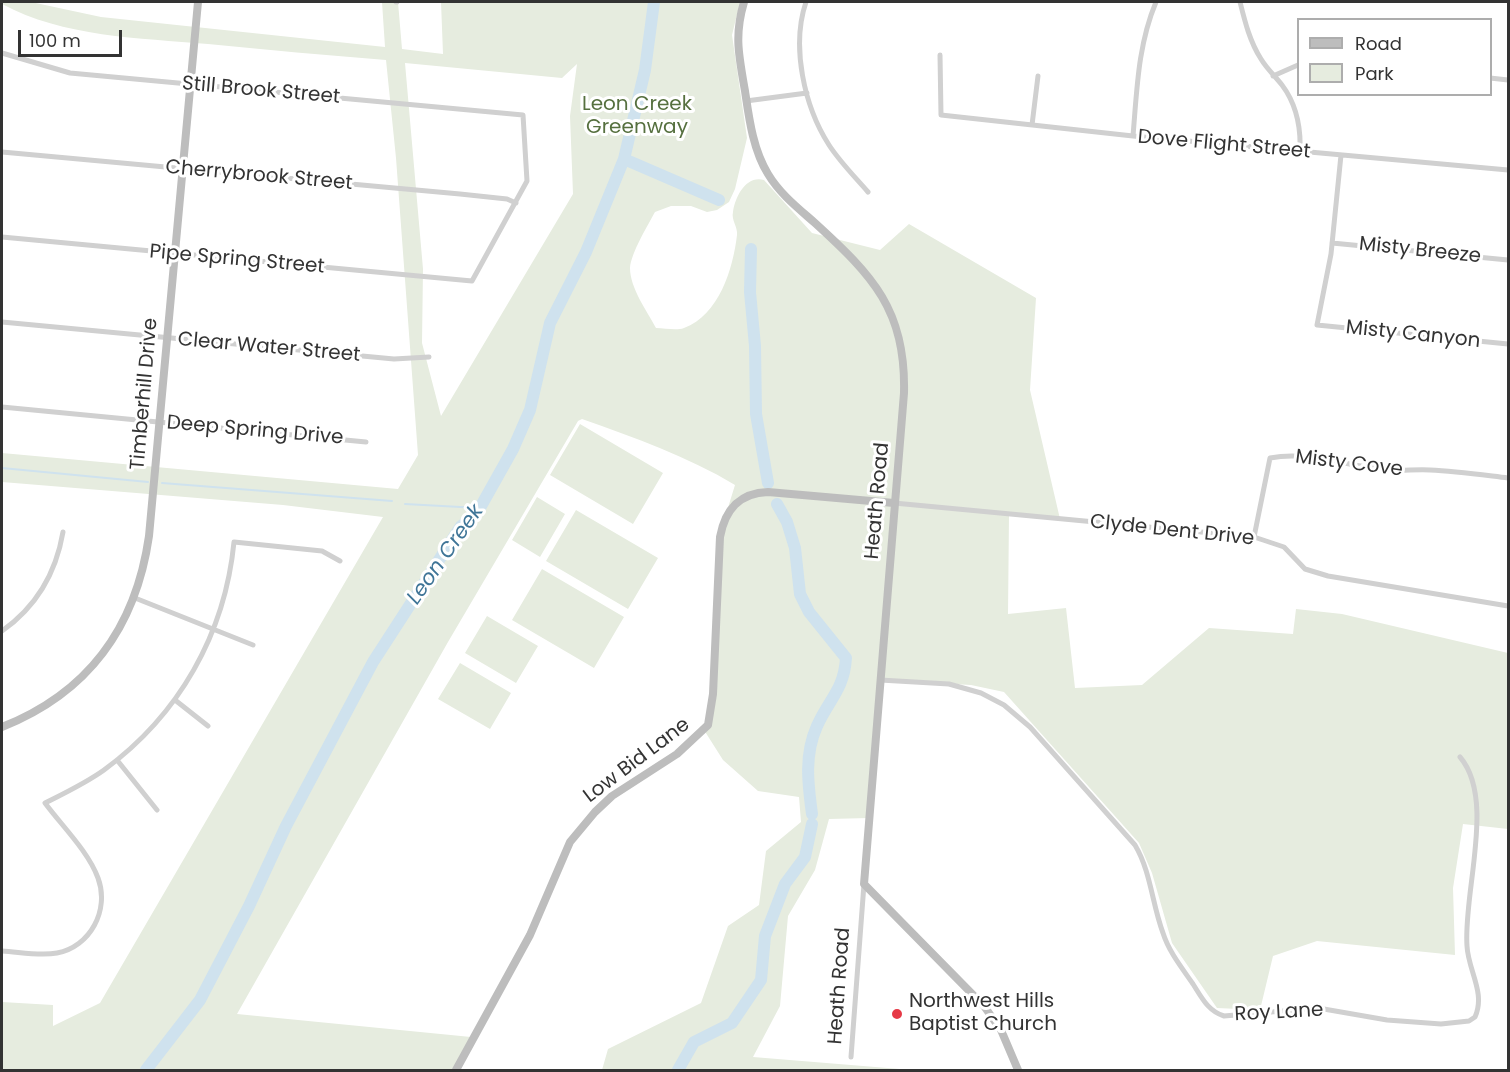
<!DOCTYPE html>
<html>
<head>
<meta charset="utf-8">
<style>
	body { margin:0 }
	#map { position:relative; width:1510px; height:1072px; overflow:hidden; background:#fff; font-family:Poppins,sans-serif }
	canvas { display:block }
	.frame { position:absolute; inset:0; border:3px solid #333; pointer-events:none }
	.legend { position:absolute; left:1297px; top:18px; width:195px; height:78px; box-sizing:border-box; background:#fff; border:2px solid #adadad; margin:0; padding:8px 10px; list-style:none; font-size:18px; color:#333 }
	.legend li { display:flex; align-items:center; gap:12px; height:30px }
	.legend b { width:30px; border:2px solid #adadad }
	.scale { position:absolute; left:18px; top:30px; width:104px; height:27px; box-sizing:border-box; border:3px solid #333; border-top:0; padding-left:8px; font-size:18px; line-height:21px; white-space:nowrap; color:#333; -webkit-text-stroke:4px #fff; paint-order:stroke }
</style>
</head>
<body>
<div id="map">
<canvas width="1510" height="1072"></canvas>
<div class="frame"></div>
<ul class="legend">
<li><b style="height:8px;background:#bdbdbd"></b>Road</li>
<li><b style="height:16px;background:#e6ecdf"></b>Park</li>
</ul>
<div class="scale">100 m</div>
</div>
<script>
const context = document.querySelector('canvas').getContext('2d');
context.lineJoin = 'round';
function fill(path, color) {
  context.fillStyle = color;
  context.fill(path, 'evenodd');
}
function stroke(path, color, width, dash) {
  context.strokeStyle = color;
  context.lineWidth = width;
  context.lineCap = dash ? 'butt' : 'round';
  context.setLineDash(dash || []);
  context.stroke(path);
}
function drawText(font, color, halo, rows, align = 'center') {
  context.font = font + ' Poppins,sans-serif';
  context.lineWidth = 6;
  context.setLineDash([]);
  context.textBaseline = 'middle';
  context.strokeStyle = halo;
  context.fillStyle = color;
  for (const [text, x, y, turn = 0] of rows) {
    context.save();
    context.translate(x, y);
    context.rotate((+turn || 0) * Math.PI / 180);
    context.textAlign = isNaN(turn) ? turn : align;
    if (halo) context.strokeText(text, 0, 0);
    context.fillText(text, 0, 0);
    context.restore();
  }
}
fill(new Path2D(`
	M2 2H31L101 17 385 47 382 2H398L402 49 443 54 441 2H740L732 35 747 138 735 189 729 202 717 210 707 212 691 206H671L655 212C648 225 631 253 630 268 630 288 647 311 656 328 665 328 676 331 684 328 719 315 733 269 737 235 738 227 731 220 733 212 735 197 746 175 764 180L812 233 880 250 909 224 1036 298 1030 390 1060 519 1009 515 1008 614 1066 608 1075 688 1142 685 1209 628 1293 634 1296 609 1342 614 1508 653V829L1463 824 1453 888 1455 955 1317 941 1273 956 1260 1010 1217 1008 1172 943 1152 873 1139 843 1004 692 971 685 881 680 869 818 829 819 815 870 788 916 780 1006 753 1057 912 1070H602L608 1049 701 1003 728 926 759 905 766 851 801 822 799 797 758 791 723 760 704 730 708 725 722 527 735 485C687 456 635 438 582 419L578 421 448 642 237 1014 471 1037 452 1070H2V1002L53 1005V1026L100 1003 383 517 283 505 2 482V453L398 489 418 455 396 158 386 60C326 55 267 50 208 44 139 38 63 37 2 4ZM405 63 562 78 577 64 570 116 573 194 441 416 422 343 423 269Z
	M580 424 663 473 633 524 550 475Z
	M537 497 565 514 540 557 512 540Z
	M576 510 658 558 628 609 546 561Z
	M542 569 624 617 594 668 512 620Z
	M487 616 538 646 516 683 465 653Z
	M460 663 511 693 490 729 438 699Z`), '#e6ecdf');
stroke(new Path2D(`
	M2 468 148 482
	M162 483 392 501
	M405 504 479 508`), '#cfe2ee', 2);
stroke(new Path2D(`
	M624 159 719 200
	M751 249 750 292 755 346 756 414 768 483
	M777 504 787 522 795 548 800 594 809 612 846 658C844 690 829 699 817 726 804 755 808 784 812 814
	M146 1070 200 1000 249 906 286 826 373 662 461 526 476 515 513 449 530 410 550 323 586 252 624 159 645 70 654 2
	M678 1070 694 1042 732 1023 761 980 765 936 785 884 805 857 812 824`), '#cfe2ee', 12);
stroke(new Path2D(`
	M396 2H397
	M806 2C791 46 804 106 829 145 840 162 855 177 868 192
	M1240 2C1245 22 1250 42 1261 59 1267 69 1275 76 1282 85 1297 105 1301 127 1300 151
	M2 53 70 73 523 115 527 181 472 281 2 237
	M940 55 941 115 1133 136 1508 170
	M1273 76 1298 65
	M1490 78 1508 80
	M746 101 807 93
	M1032 125 1038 76
	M1133 136C1137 89 1138 45 1156 2
	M2 152 460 194 507 199 516 203
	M1341 155 1331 254 1317 325 1508 344
	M1332 243 1508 260
	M2 322 394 359 429 357
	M2 407 366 442
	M894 503 1254 537 1284 547 1305 569 1328 576 1508 606
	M1254 537 1270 458C1308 451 1343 465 1380 469 1397 472 1413 469 1430 470 1456 471 1483 475 1508 478
	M135 598 253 645
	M2 631C36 607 56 573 63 532
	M880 680 949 684 981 693 1004 705 1030 727 1135 845C1151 872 1152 904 1163 933 1169 952 1182 968 1193 984 1202 998 1208 1011 1224 1016L1318 1008 1387 1020 1441 1024 1469 1021 1475 1017C1486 993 1468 970 1467 946 1463 892 1496 799 1460 757
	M175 700 208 726
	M117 760 157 810
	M2 951C20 952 39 956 57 953 90 947 110 910 98 878 88 851 62 826 45 803 65 793 86 783 104 770 179 715 225 634 234 542L322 551 340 561
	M851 1057 864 884`), '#d0d0d0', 5);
stroke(new Path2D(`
	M744 2C734 36 739 56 745 91 749 118 753 150 768 174 780 194 798 208 815 223 873 276 906 310 904 393L864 884 984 1006 1001 1030 1018 1070
	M2 727C88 693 136 627 149 536L198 2
	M456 1070 530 935 570 842 595 812 612 796 677 754 708 725 713 694 720 537C725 510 739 493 768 492L894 503`), '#bdbdbd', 8);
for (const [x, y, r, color] of [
	[897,1014,6,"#e63946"]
]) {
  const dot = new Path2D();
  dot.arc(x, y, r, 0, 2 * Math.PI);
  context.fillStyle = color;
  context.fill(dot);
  stroke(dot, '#fff', 2);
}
drawText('20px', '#333', '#fff', [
	["Still Brook Street",261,91,5],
	["Dove Flight Street",1224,145,5],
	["Cherrybrook Street",259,176,5],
	["Misty Breeze",1420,251,6],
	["Pipe Spring Street",237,260,5],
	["Misty Canyon",1413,335,6],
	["Clear Water Street",269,348,5],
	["Timberhill Drive",145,394,-85],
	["Deep Spring Drive",255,431,5],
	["Misty Cove",1349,464,7],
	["Heath Road",878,501,-85],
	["Clyde Dent Drive",1172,531,6],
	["Low Bid Lane",637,761,-37],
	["Heath Road",840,986,-86],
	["Roy Lane",1279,1013,-3]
]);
drawText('20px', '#56703f', '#fff', [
	["Leon Creek",637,105],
	["Greenway",637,128]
]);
drawText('20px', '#333', '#fff', [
	["Northwest Hills",909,1002],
	["Baptist Church",909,1025]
], 'left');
drawText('italic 21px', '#3f7597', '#fff', [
	["Leon Creek",446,555,-55]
]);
</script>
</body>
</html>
